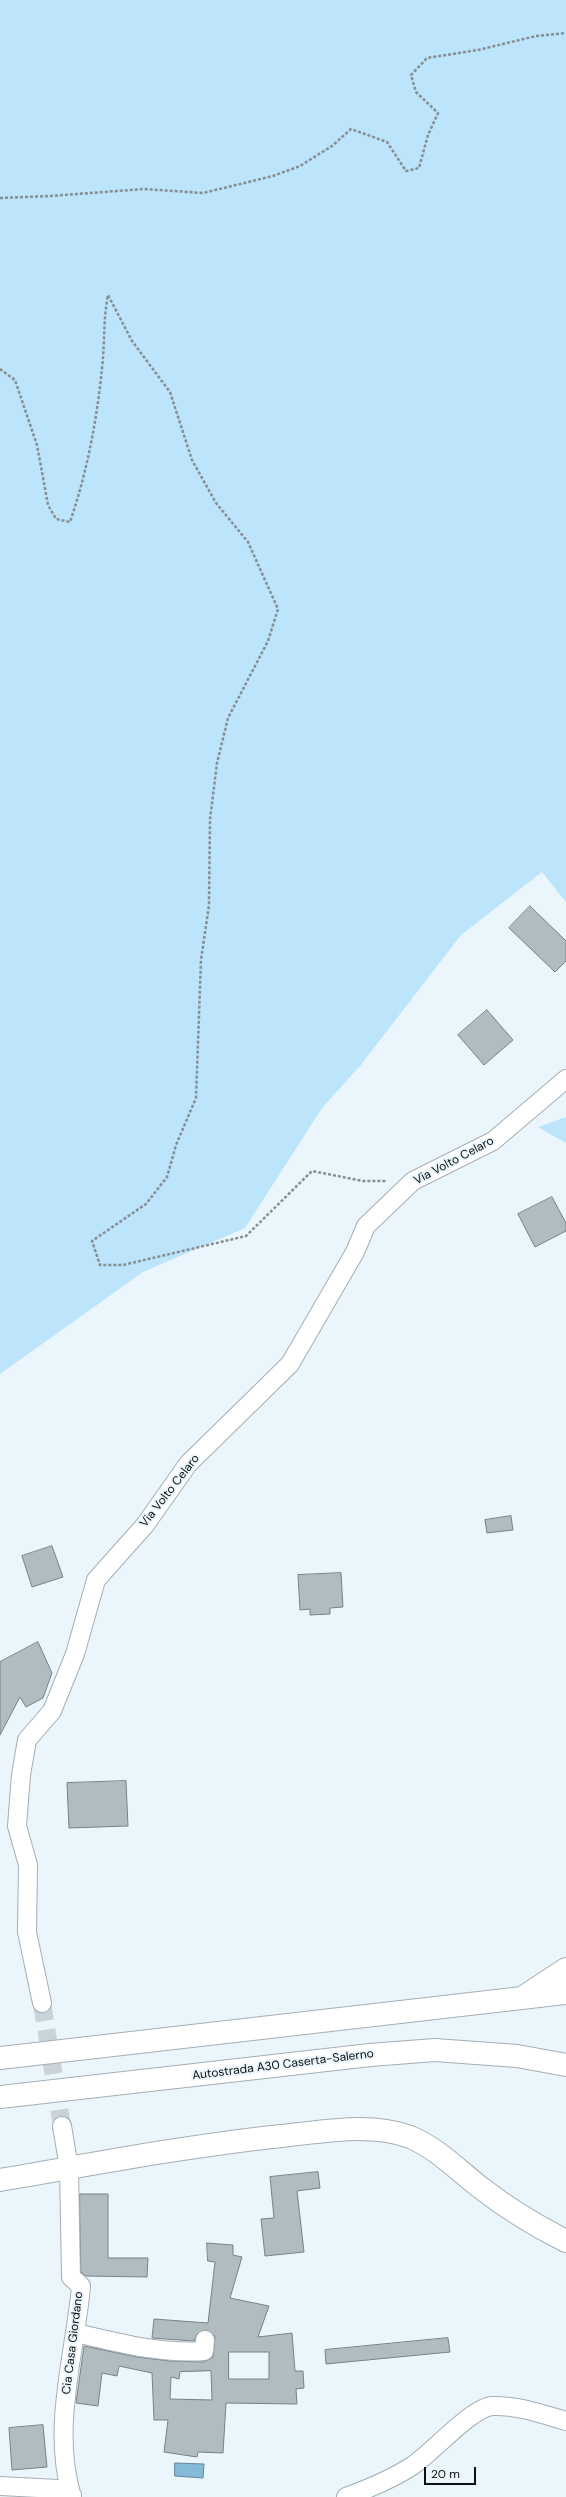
<!DOCTYPE html>
<html>
<head>
<meta charset="utf-8">
<style>
	body { margin:0 }
	#map { position:relative; width:566px; height:2497px; overflow:hidden; background:#ebf6fc; font-family:"DM Sans",sans-serif }
	canvas { display:block }
	.scale { position:absolute; left:424px; top:2467px; width:52px; height:18px; box-sizing:border-box; border:2px solid #0b0f11; border-top:0; padding-left:5px; font-size:12px; line-height:14px; white-space:nowrap; color:#0b0f11; -webkit-text-stroke:3px #ebf6fc; paint-order:stroke }
</style>
</head>
<body>
<div id="map">
<canvas width="566" height="2497"></canvas>
<div class="scale">20 m</div>
</div>
<script>
const context = document.querySelector('canvas').getContext('2d');
context.lineJoin = 'round';
function fill(path, color) {
  context.fillStyle = color;
  context.fill(path, 'evenodd');
}
function stroke(path, color, width, dash) {
  context.strokeStyle = color;
  context.lineWidth = width;
  context.lineCap = dash ? 'butt' : 'round';
  context.setLineDash(dash || []);
  context.stroke(path);
}
function drawText(font, color, halo, rows, align = 'center') {
  context.font = font + ' "DM Sans",sans-serif';
  context.lineWidth = 4;
  context.setLineDash([]);
  context.textBaseline = 'middle';
  context.strokeStyle = halo;
  context.fillStyle = color;
  for (const [text, x, y, turn = 0] of rows) {
    context.save();
    context.translate(x, y);
    context.rotate((+turn || 0) * Math.PI / 180);
    context.textAlign = isNaN(turn) ? turn : align;
    if (halo) context.strokeText(text, 0, 0);
    context.fillText(text, 0, 0);
    context.restore();
  }
}
fill(new Path2D(`
	M0 0H566V902L542 872 461 935 360 1066 322 1108 245 1228 143 1272 0 1374Z
	M566 1117V1143L538 1127Z`), '#bce4fa');
const water = new Path2D(`
	M175 2463 204 2464 203 2478 175 2476Z`);
fill(water, '#85bbd8');
stroke(water, '#60879c', 1);
const building = new Path2D(`
	M530 906 566 941V961L555 972 509 928Z
	M487 1010 513 1040 484 1065 458 1035Z
	M552 1197 566 1223V1231L535 1247 518 1214Z
	M511 1516 513 1530 487 1533 485 1520Z
	M52 1546 63 1577 32 1587 22 1556Z
	M341 1573 343 1607 330 1608V1614L310 1615V1609L300 1610 298 1575Z
	M38 1642 52 1673 43 1698 26 1707 20 1697 0 1735V1662Z
	M126 1781 128 1826 69 1828 67 1783Z
	M318 2172 320 2188 297 2191 304 2252 265 2256 261 2219 274 2218 270 2177Z
	M80 2194H108V2258H148L147 2277 86 2276 81 2272Z
	M207 2243 233 2245V2255L242 2257 230 2298 269 2306 258 2337 292 2333 295 2371H303L304 2388 296 2389 297 2404 226 2403 223 2453 198 2452 197 2457 164 2452 168 2420H154L152 2373 119 2366 117 2376 102 2373 98 2406 76 2403 84 2346 137 2357 170 2361 204 2362 213 2357 215 2336 206 2330 197 2334 194 2341 152 2338 154 2319 208 2323 215 2262 208 2261ZM229 2352H269V2379H229ZM211 2371 212 2400 170 2399 171 2377 179 2379 180 2372Z
	M448 2338 450 2352 326 2364 325 2350Z
	M43 2425 47 2467 12 2470 9 2428Z`);
fill(building, '#b1bcc1');
stroke(building, '#778186', 1);
stroke(new Path2D(`
	M42 2003 62 2126`), '#c9d3d9', 18, [18, 9]);
const street = new Path2D(`
	M42 2003 27 1932 28 1865 17 1826 21 1775 27 1740 52 1711 75 1654 96 1580 145 1525 188 1464 290 1364 355 1252 366 1226 413 1181 493 1141 566 1079
	M62 2126 69 2168 71 2277 81 2286C75 2355 51 2428 72 2497
	M76 2333C119 2343 159 2354 204 2351L205 2340
	M0 2486 58 2489 72 2495
	M346 2497C368 2489 392 2479 412 2466 431 2454 471 2408 492 2406 517 2405 542 2414 566 2421`);
const secondary = new Path2D(`
	M0 2180C94 2164 187 2146 281 2136 323 2132 370 2122 410 2137 437 2148 459 2171 481 2188 508 2209 536 2226 566 2241`);
const highway = new Path2D(`
	M525 1996 566 1969
	M0 2058 566 1993
	M0 2097 370 2055 435 2050 517 2056 566 2065`);
stroke(street, '#a4aeb3', 20);
stroke(secondary, '#a4aeb3', 24);
stroke(highway, '#a4aeb3', 24);
stroke(new Path2D(`
	M0 198 50 196 144 189 203 193 273 176 300 166 332 146 351 129 387 142 406 171 419 168 428 135 438 113 416 92 411 75 427 58 478 50 536 36 566 33
	M0 369 15 380 37 445 48 505 56 519 70 522C87 472 97 420 102 368 105 343 103 320 108 295L132 341 170 392 192 460 216 503 248 542 278 609 268 641 228 718 217 763 210 819 209 905 201 960 196 1098 176 1145 167 1177 146 1204 92 1241 100 1265H123L246 1236 312 1171 363 1181H387`), '#868e92', 2.5, [3, 2]);
stroke(street, '#fff', 18);
stroke(secondary, '#fff', 22);
stroke(highway, '#fff', 22);
drawText('12px', '#0b0f11', '#ebf6fc', [
	["Via Volto Celaro",454,1161,-28],
	["Via Volto Celaro",170,1491,-52],
	["Autostrada A30 Caserta-Salerno",283,2065,-7],
	["Cia Casa Giordano",73,2343,-83]
]);
</script>
</body>
</html>
